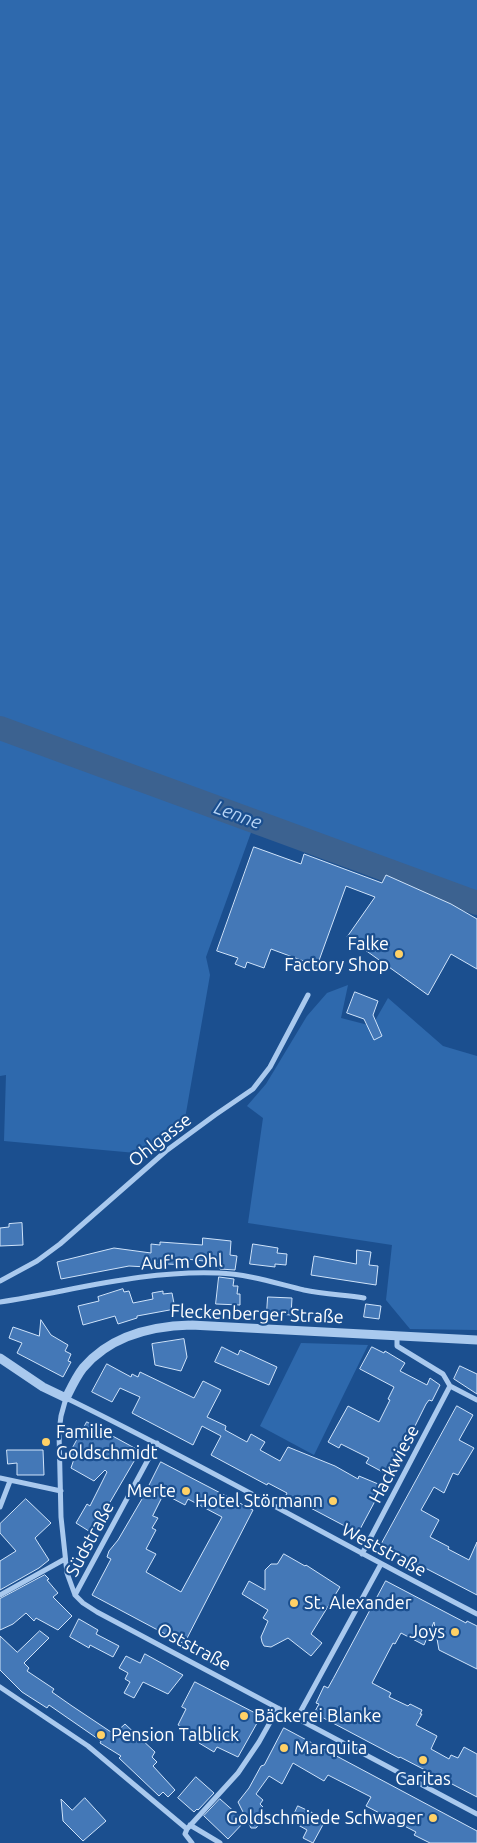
<!DOCTYPE html>
<html>
<head>
<meta charset="utf-8">
<style>
	body { margin:0 }
	canvas { display:block; background:#1b4f8f }
</style>
</head>
<body>
<canvas width="477" height="1843"></canvas>
<script>
const context = document.querySelector('canvas').getContext('2d');
context.lineJoin = 'round';
function fill(path, color) {
  context.fillStyle = color;
  context.fill(path, 'evenodd');
}
function stroke(path, color, width, dash) {
  context.strokeStyle = color;
  context.lineWidth = width;
  context.lineCap = dash ? 'butt' : 'round';
  context.setLineDash(dash || []);
  context.stroke(path);
}
function drawText(font, color, halo, rows, align = 'center') {
  context.font = font + ' Ubuntu,sans-serif';
  context.lineWidth = 4.5;
  context.setLineDash([]);
  context.textBaseline = 'middle';
  context.strokeStyle = halo;
  context.fillStyle = color;
  for (const [text, x, y, turn = 0] of rows) {
    context.save();
    context.translate(x, y);
    context.rotate((+turn || 0) * Math.PI / 180);
    context.textAlign = isNaN(turn) ? turn : align;
    if (halo) context.strokeText(text, 0, 0);
    context.fillText(text, 0, 0);
    context.restore();
  }
}
fill(new Path2D(`
	M0 0H477V912L385 873 253 827 206 957 210 975 183 1130 147 1154 4 1141 6 1075 0 1076Z
	M348 985 341 1018 372 1026 388 998 443 1046 477 1056V1330L410 1329 386 1300 392 1245 248 1223 263 1118 247 1106 266 1084 307 1016 327 993Z
	M301 1343 368 1345 314 1455 260 1426Z`), '#2e69ad');
stroke(new Path2D(`
	M0 728 477 903`), '#3c6290', 24);
const building = new Path2D(`
	M254 847 301 864 304 854 382 883 386 875 451 904 477 919V969L451 954 428 995 347 937 375 897 346 886 317 966 271 949 264 968 247 962 245 968 235 964 238 958 217 951Z
	M355 992 378 1001 373 1015 382 1036 374 1040 364 1019 347 1013Z
	M22 1223 23 1245 0 1246V1228L9 1227V1224Z
	M203 1238 231 1241 230 1255 237 1256 235 1270 220 1269 221 1263 187 1259V1265L147 1263V1267L129 1266 61 1279 57 1262 114 1248 151 1253V1244L160 1245V1242L202 1245Z
	M253 1244 278 1248 277 1253 287 1254 286 1265 275 1264V1267L250 1264Z
	M357 1250 371 1252 369 1265 378 1266 376 1285 311 1275 314 1256 356 1264Z
	M219 1277 234 1279 233 1286H238L237 1294H240V1305L216 1304Z
	M123 1289 124 1292 129 1291 133 1303 153 1299 152 1293 163 1291V1294L172 1293 175 1309 137 1316V1318L118 1324 115 1316 83 1325 78 1306 99 1301 98 1297Z
	M268 1297 292 1298 291 1315 267 1313Z
	M366 1304 381 1306 379 1319 364 1317Z
	M41 1320 51 1335 68 1345 65 1351 71 1354 68 1361 71 1362 63 1377 17 1353 22 1343 9 1338 13 1327 39 1336Z
	M184 1339 187 1357 181 1371 155 1365 152 1344Z
	M222 1347 238 1355 240 1350 277 1367 269 1385 215 1362Z
	M372 1347 384 1353 385 1351 405 1363 400 1371 427 1385 430 1378 440 1385 432 1401 429 1400 426 1404 390 1476 366 1463 369 1458 341 1444 339 1448 328 1442 348 1406 379 1422 390 1400 388 1399 394 1387 360 1369Z
	M107 1364 131 1377 132 1374 138 1377 140 1372 194 1398 203 1381 221 1390 207 1417 226 1426 225 1430 247 1442 251 1434 265 1442 260 1450 280 1461 288 1447 335 1466 358 1479 359 1476 383 1486 358 1533 286 1495 287 1493 268 1483 267 1485 211 1455 221 1436 202 1426 193 1445 132 1413 140 1397 120 1388 112 1402 92 1392Z
	M460 1366 477 1374V1394L454 1379Z
	M457 1406 473 1415 459 1440 474 1448 458 1475 453 1473 444 1493 434 1487 421 1510 439 1520 430 1537 449 1547 448 1549 469 1560 477 1542V1595L381 1545Z
	M87 1422 140 1451 92 1533 76 1523 87 1504 90 1506 107 1472 105 1470 94 1481 71 1468 75 1456 70 1453Z
	M7 1450H43L44 1475H17V1463L8 1464Z
	M161 1462 253 1510 184 1644 92 1595 111 1559 107 1557 109 1551 118 1540 142 1499ZM164 1494 185 1505 188 1499 222 1517 181 1592 146 1572 156 1554 146 1549 156 1530 152 1528 158 1518 153 1516Z
	M26 1499 51 1523 35 1538 49 1560 39 1568 0 1590V1561L16 1551 0 1533V1524Z
	M284 1554 305 1566 306 1565 340 1587 311 1634 322 1643 311 1656 288 1638 271 1647 264 1646 262 1642 261 1637 268 1621 263 1618 268 1610 242 1594 249 1581 265 1590V1570L271 1564H277Z
	M45 1575 49 1579 47 1580 58 1593 53 1597 72 1616 58 1630 36 1618 34 1621 26 1613 13 1624 0 1630V1599Z
	M386 1581 466 1623 467 1621 477 1626V1669L439 1650 434 1622 424 1645 401 1633 395 1644 393 1643 372 1683 391 1693 389 1697 408 1706 410 1704 422 1710 420 1714H422L416 1725 437 1736 431 1749 449 1759 451 1755 458 1758 464 1747 477 1754V1797L400 1757 399 1758 314 1713 319 1704 316 1703 324 1686 328 1688 333 1679Z
	M79 1619 98 1630 96 1634 119 1646 113 1657 90 1645 89 1648 70 1637Z
	M40 1631 49 1638 24 1663 29 1668 27 1671 54 1689 52 1692 72 1706 114 1734 125 1724 155 1752 152 1757 157 1762 153 1766 175 1790 168 1797 163 1792 159 1796 119 1758 121 1756 100 1743 101 1741 49 1705 47 1708 22 1692 0 1670V1636L17 1652Z
	M145 1654 183 1675 168 1694 143 1682 134 1698 124 1693 130 1682 125 1679 128 1673 119 1668 126 1656 140 1663Z
	M195 1682 261 1716 238 1757 217 1747 214 1752 199 1743 202 1738 178 1725 186 1709 182 1707Z
	M284 1728 477 1831V1843H430L414 1835 416 1832 366 1806 371 1797 328 1775 324 1781 293 1763 282 1784 269 1776 256 1794 263 1800 260 1804 263 1807 261 1809 264 1811 257 1819 261 1822 256 1828H251L238 1802 249 1788 261 1766 264 1765Z
	M196 1777 214 1793 198 1810 197 1809 194 1812 178 1798Z
	M85 1798 106 1821 83 1841 63 1821 61 1799 72 1810Z
	M220 1799 245 1821 228 1839 204 1816Z
	M298 1806 326 1819 313 1843 303 1838 307 1830 291 1821Z`);
fill(building, '#4478b7');
stroke(building, '#cfe3fa', 1);
stroke(new Path2D(`
	M0 1281 37 1261 60 1244 166 1151 215 1115 253 1089 270 1067 308 995
	M0 1302C72 1291 144 1270 218 1273 248 1274 275 1283 304 1290 323 1294 344 1295 364 1298
	M397 1336V1346L443 1374 450 1386 477 1400
	M0 1478 61 1491
	M0 1507 10 1481
	M362 1554 450 1386
	M0 1595 65 1559
	M75 1595 157 1443
	M477 1614C339 1543 206 1466 66 1398L61 1416 59 1432 61 1517 67 1573 75 1595 83 1603 97 1612 477 1814
	M0 1687 88 1746 187 1829
	M297 1718 381 1564
	M190 1825 220 1843
	M192 1843 185 1834 187 1829 238 1773 259 1742 278 1708`), '#a9c9ee', 5);
stroke(new Path2D(`
	M0 1358 43 1387 66 1398C71 1388 76 1377 83 1368 110 1336 151 1326 191 1325L477 1340`), '#a9c9ee', 9);
for (const [x, y, r, color] of [
	[399,954,5,"#ffd166"],
	[46,1442,5,"#ffd166"],
	[186,1491,5,"#ffd166"],
	[333,1501,5,"#ffd166"],
	[294,1603,5,"#ffd166"],
	[455,1632,5,"#ffd166"],
	[244,1716,5,"#ffd166"],
	[101,1735,5,"#ffd166"],
	[284,1748,5,"#ffd166"],
	[423,1760,5,"#ffd166"],
	[433,1818,5,"#ffd166"]
]) {
  const dot = new Path2D();
  dot.arc(x, y, r, 0, 2 * Math.PI);
  context.fillStyle = color;
  context.fill(dot);
  stroke(dot, '#1b4f8f', 2);
}
drawText('18px', '#fff', '#1b4f8f', [
	["Falke",389,944],
	["Factory Shop",389,965],
	["Familie",56,1432,"left"],
	["Goldschmidt",56,1453,"left"],
	["Merte",176,1491],
	["Hotel Störmann",323,1501],
	["St. Alexander",304,1603,"left"],
	["Joys",445,1632],
	["Bäckerei Blanke",254,1716,"left"],
	["Pension Talblick",111,1735,"left"],
	["Marquita",294,1748,"left"],
	["Caritas",423,1779,"center"],
	["Goldschmiede Schwager",423,1818]
], 'right');
drawText('18px', '#fff', '#1b4f8f', [
	["Ohlgasse",160,1140,-38],
	["Auf'm Ohl",182,1262,-2],
	["Fleckenberger Straße",257,1314,2],
	["Hackwiese",394,1464,-62],
	["Südstraße",90,1539,-62],
	["Weststraße",384,1550,28],
	["Oststraße",194,1647,28]
]);
drawText('italic 19px', '#b5d3f5', '#1b4f8f', [
	["Lenne",238,815,20]
]);
</script>
</body>
</html>
